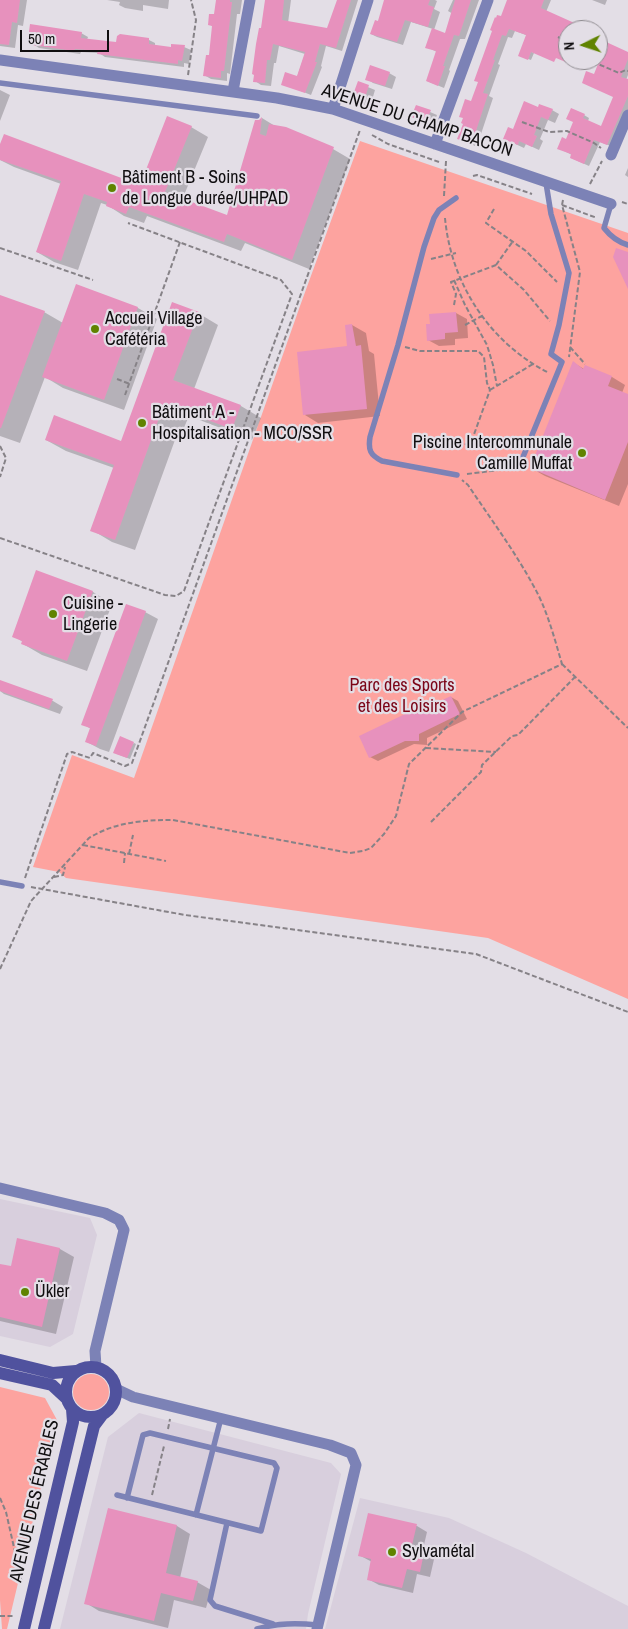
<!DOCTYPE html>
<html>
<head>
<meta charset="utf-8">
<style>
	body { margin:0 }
	#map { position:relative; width:628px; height:1629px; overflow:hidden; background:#e3dee6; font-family:"Archivo Narrow",sans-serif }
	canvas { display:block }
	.north { position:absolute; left:558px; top:20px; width:50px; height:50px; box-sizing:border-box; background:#e3dee6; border:1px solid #8f8b90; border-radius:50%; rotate:266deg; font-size:14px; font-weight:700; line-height:20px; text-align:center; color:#100e10 }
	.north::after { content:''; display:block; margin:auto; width:18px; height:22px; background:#608300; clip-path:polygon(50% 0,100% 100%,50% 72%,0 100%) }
	.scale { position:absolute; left:20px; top:30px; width:89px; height:22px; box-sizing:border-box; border:2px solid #100e10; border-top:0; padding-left:6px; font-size:15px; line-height:18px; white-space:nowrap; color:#100e10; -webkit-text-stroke:4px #e3dee6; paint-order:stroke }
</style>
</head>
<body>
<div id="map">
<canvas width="628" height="1629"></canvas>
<div class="north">N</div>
<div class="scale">50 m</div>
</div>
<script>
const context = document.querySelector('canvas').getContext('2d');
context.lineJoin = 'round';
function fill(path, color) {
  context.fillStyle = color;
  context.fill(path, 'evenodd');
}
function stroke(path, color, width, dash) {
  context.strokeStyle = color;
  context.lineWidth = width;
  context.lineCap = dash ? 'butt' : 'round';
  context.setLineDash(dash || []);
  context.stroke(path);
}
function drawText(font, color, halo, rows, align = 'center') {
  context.font = font + ' "Archivo Narrow",sans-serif';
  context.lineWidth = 4.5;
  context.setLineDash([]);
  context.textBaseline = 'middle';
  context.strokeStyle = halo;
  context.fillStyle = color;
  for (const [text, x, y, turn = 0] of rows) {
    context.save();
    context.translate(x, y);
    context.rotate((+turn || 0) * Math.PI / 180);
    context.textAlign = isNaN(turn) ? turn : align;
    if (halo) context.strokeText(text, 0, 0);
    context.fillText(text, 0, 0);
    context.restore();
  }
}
fill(new Path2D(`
	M0 1199 90 1218 97 1235 73 1334 50 1347 0 1336Z
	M139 1413 331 1463 341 1474 308 1614 306 1629H60L108 1437Z
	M360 1498 449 1518 526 1553 628 1606V1629H325Z`), '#d8cfdd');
fill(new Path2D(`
	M360 141 628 233V999L488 938 66 878 59 872 33 867 72 755 134 778 300 306Z
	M73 1392a18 18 0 1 1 36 0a18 18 0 1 1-36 0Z
	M0 1387 45 1398 57 1420 7 1629H2L0 1600Z`), '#fda39f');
fill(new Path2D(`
	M1 0H27L23 26 18 25 15 48 0 46Z
	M107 0H169L168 9 143 5V11L125 8 119 5 120 2Z
	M217 0H242L240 14H237L230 74 227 73V81L211 79 204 75 210 57 214 27 209 24 215 15Z
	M266 0H291L288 23 328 30 338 0H358L342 51 326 46 321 66 322 67 311 95 283 84 297 77 305 54 279 46 276 63H274L271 86 261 85 255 81Z
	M386 0H435L437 1 434 9 440 12 434 30 446 35 453 14 448 11 453 0H479L465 39H460L449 70 450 71 444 88 427 81 437 52 427 47 433 29 411 22 403 45 377 37 371 34 378 22Z
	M508 0H551L546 12 575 25 576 22 594 30H568V45L537 39 515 31 512 38 508 37 498 64 500 65 489 96 493 98 480 137 479 136 475 146 459 138Z
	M592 0H607L605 5Z
	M81 33 88 37 87 40 117 44 149 40 155 43V46L172 48 184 47 191 50 189 64 184 63V67L105 57 99 53 81 52 80 54 39 48 33 44 34 41 29 38Z
	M523 48 534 53 531 60 523 57Z
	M628 53V75L626 80 628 81V111L613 147 600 142 589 166 571 158 572 155 564 151 567 141 574 122 584 115 589 118 588 121 602 127 615 97 594 76Z
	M389 73 396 77 392 89 373 83 367 79Z
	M358 83 375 90 370 107 352 100Z
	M0 90 10 95 0 121Z
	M416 106 437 115 433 125V123L418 118V120L413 117Z
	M539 108 552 110 559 114 555 123 548 120 540 139 543 141 539 150 526 144 524 148 511 142 513 130Z
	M262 118 275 126 333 149 350 159 309 269 245 243 241 251 147 216 144 223 124 216 107 205 101 203 78 270 54 262 37 252 61 184 14 167 0 160V148L141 186 191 127 208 137 182 200 228 217Z
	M628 168V177L625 175Z
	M77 285 138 308 157 319 124 410 63 388 45 377 20 443 0 436V296L44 312 63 323Z
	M198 313 218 325 194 389 241 406 261 418 252 440 189 416 183 430 179 429 135 550 112 542 92 530 114 468 66 451 46 440 121 442Z
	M456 313 467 319 468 338 455 339V345L439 346 428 340 431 316Z
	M352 325 366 333 369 351 374 354 380 416 318 423 305 415 349 347Z
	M574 363 584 369 585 367 612 377 625 385 622 393 628 395V484L619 506 545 476 531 468Z
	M37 572 93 592 112 604 87 671 42 655 23 644V642L14 636Z
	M145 612 158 619 109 752 100 749 87 742 91 729 83 724Z
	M0 681 53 701 63 707 60 714 4 694 0 691Z
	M451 697 458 701 467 719 427 738V745L414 744 378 761 370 757 424 707 427 708Z
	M134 743 136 744 130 759 117 754Z
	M18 1239 60 1249 74 1257 56 1334 0 1321V1265L12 1268Z
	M108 1510 177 1526 190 1534 180 1578 197 1582 211 1590 206 1608 174 1600 168 1628 99 1611 86 1603Z
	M369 1515 417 1526 427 1532 423 1549 435 1555 430 1577 417 1574 413 1593 379 1585 368 1579 372 1562 359 1555Z`), '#0003');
fill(new Path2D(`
	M0 0H20L17 23 12 22 9 45 0 44Z
	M216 0H230V2H232L224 71H221V78L203 76 206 55H209L212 26 208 25 209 14H214Z
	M265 0H284L282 20 327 28 337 0H351L336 48 320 44 315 62H317L305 93 281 85 285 72 297 76 305 52 273 44 270 60H267L265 83 253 82 254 75 252 74 256 44 259 28H261Z
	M384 0H430L428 5 434 7 428 27 405 20 397 42 370 34 375 20 378 21Z
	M455 0H471L459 36 454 35 443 66H445L438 86 426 81 436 51 425 48 432 28 445 33Z
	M507 0H544L541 8 590 30H568V63L556 58 554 62 531 52 528 60 518 56 526 35 509 29 506 36 502 35 493 60H495L483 93 488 94 475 134H473L470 143 457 139 463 124 461 123 463 118 459 117 465 99 471 101 478 82 474 81 492 31 490 30 495 17 496 18 497 15 501 16Z
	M30 24 82 32 81 38 116 42 117 36 120 34 149 38V44L171 47V44L185 45 182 61 178 60V64L97 54 98 51 75 49 74 51 32 45V39H28Z
	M604 41 628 52V59L621 77 628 79V96L607 145 594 140 584 164 570 158 571 154 557 149 562 137 566 139 573 122 566 119 571 108 585 114 583 118 601 126 613 97 582 83 586 71 594 74 598 64V55Z
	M370 65 390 72 385 86 365 80Z
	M358 81 369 85 363 104 351 100Z
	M524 101 538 107 539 104 553 109 548 120 541 117 534 135 537 136 532 147 519 141 518 145 503 139 508 127 513 129Z
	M416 105 431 110 426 122 411 117Z
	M167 116 192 126 165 192 227 215 255 120H259L262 117 260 134 266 136 269 124 286 127 334 147 292 260 227 234 224 242 129 207 126 214 106 206 107 202 84 194 61 261 36 252 61 181 0 160V144L4 134 140 185Z
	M616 248 628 252V289L613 257Z
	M76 284 138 307 104 400 42 377Z
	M0 295 45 311 1 428H0Z
	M172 302 199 312 173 380 241 405 232 429 169 406 163 420 159 418 115 540 90 531 114 465 45 440 54 415 121 441Z
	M456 312 458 332 445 333V339L427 341 426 324H430L429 314Z
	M352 324 356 346 361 345 367 409 303 415 297 352 347 346 345 325Z
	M573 361 583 369 585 365 612 376 608 386 628 394V442L605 500 530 468Z
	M36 570 93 591 67 661 21 644 22 641 12 637Z
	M126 604 146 611 96 746 85 742 90 728 81 725Z
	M0 680 53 699 49 709 0 691Z
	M451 696 460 714 419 734V741H405L369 758 359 736 424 705 425 708Z
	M120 736 134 742 127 758 113 753Z
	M17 1238 60 1248 42 1327 0 1317V1264L11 1266Z
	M108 1508 177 1525 166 1573 198 1581 193 1601 161 1593 154 1621 84 1604Z
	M368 1513 417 1524 412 1545 425 1548 420 1572 407 1569 402 1588 367 1580 371 1559 358 1556Z`), '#e791bd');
stroke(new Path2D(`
	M558 37 568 42
	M594 60 598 64 619 73 626 70 628 71
	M188 75 196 20 191 0
	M522 122 549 132 567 131 594 143 601 148
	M372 135 388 144 439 162
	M473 176 477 175 532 194
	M590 184 602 161
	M444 196 446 161
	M563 200 562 205 580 272 569 357
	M622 202 628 204
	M562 205 597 218
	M494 209 486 223 526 251 557 282
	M445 218C451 284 490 343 549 373
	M0 248 93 280
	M431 259 456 253
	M496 265 513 241
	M454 280 465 305 487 345 493 365 497 386
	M454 305 456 294 451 282 496 265 524 290 550 321
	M465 325 482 316
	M405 347 420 351H478L484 357 487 383 490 390 472 440 463 446 443 448
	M570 347 585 364
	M117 379 130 384
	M490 390 533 364
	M125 395 180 242
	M0 446 6 458 0 477
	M467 474 499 470
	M0 538 165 595 176 596 184 591 292 294 281 280 128 223
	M562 664 628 728
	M426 748 496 752
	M431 822 481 772 482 765 512 736 518 735 575 677
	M83 845 166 861
	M129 854 133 835
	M124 863 125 853
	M54 877 63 875 65 867
	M25 878 67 754 72 752 90 758 93 753 125 766 132 763 360 130
	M31 887 185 915 476 954 628 1012
	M0 969 31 901 89 838C115 822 143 820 173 820L350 853 363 851 371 848 384 834 396 816 409 764 462 712 562 664C554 637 547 609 533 585 514 550 490 518 468 485L462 480
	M168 1429 170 1419
	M152 1495 164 1446
	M0 1498 6 1512 22 1583
	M0 1616H14`), '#868287', 2, [5, 2.5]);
stroke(new Path2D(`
	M0 83 257 116
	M456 198 439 210 434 218 424 247 398 345 370 437C368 450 370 455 382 461L457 475
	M611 204 604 228C611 237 618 242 628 245
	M506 468 515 465 523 457 562 362 551 354 559 325 569 273 551 214 546 183
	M0 882 22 886
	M117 1495 261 1531 277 1468 274 1463 150 1433 143 1435 127 1498
	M196 1515 221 1418
	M227 1523 210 1600 215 1606 273 1624
	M257 1629C278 1623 296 1623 318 1625`), '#7c82b6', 5.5);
stroke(new Path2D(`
	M0 60 277 98 333 109 611 204
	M233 91 250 0
	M333 109 368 0
	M435 144 488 0
	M611 155 628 115
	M0 1188 105 1213 119 1220 124 1230 95 1351 96 1367
	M116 1389 133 1397 330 1445 351 1453 356 1465 317 1629`), '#7c82b6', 11);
stroke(new Path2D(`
	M0 1360 53 1373 76 1371
	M66 1392a25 25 0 1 1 50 0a25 25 0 1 1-50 0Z
	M0 1373 52 1385 66 1398
	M24 1629 73 1422 72 1409
	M44 1629 94 1426 103 1414`), '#50529e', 12);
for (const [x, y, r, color] of [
	[112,188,5,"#608300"],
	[95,329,5,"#608300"],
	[142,423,5,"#608300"],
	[582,453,5,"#608300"],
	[53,614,5,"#608300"],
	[25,1292,5,"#608300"],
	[392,1552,5,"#608300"]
]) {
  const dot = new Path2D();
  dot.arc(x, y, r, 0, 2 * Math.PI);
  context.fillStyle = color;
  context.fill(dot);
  stroke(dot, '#e3dee6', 2);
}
drawText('18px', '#100e10', '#e3dee6', [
	["AVENUE DU CHAMP BACON",417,121,18],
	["AVENUE DES ÉRABLES",35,1501,-77]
]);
drawText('18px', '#100e10', '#e3dee6', [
	["Bâtiment B - Soins",122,178],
	["de Longue durée/UHPAD",122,199],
	["Accueil Village",105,319],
	["Cafétéria",105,340],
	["Bâtiment A -",152,413],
	["Hospitalisation - MCO/SSR",152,434],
	["Piscine Intercommunale",572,443,"right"],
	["Camille Muffat",572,464,"right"],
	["Cuisine -",63,604],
	["Lingerie",63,625],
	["Ükler",35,1292],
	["Sylvamétal",402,1552]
], 'left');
drawText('18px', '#7b0417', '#e3dee6', [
	["Parc des Sports",402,686],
	["et des Loisirs",402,707]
]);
</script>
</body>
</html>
